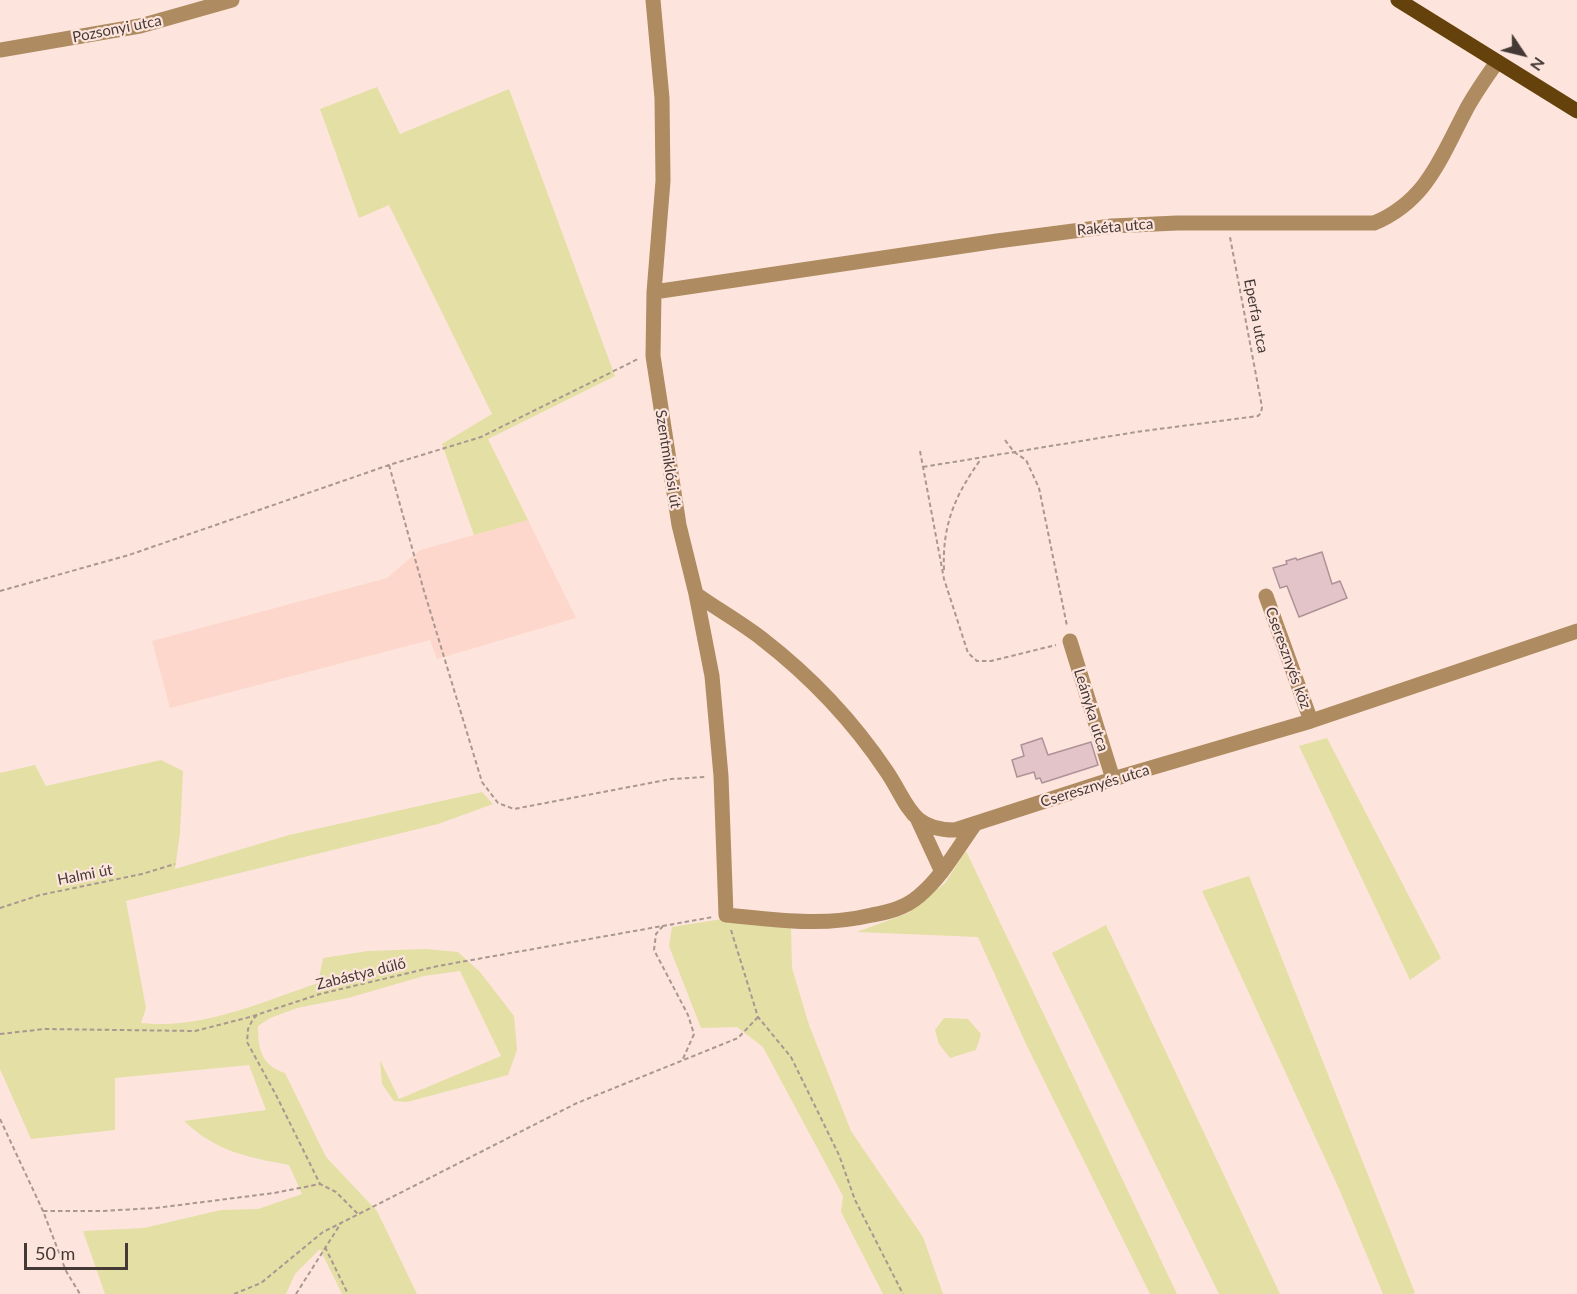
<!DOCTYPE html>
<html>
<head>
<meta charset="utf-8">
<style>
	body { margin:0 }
	#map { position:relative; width:1577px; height:1294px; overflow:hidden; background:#fde5dd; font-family:Lato,sans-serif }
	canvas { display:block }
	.north { position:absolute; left:1493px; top:24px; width:60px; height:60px; -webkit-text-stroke:4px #fde5dd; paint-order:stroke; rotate:125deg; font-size:16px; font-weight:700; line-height:24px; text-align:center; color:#453935 }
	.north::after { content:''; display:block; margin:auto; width:21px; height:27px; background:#453935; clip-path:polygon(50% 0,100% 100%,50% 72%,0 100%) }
	.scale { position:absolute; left:24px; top:1243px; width:104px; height:27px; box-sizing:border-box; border:3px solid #453935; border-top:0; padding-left:8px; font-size:18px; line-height:21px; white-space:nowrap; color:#453935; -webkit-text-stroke:4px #fde5dd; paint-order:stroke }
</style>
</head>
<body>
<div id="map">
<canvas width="1577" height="1294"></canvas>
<div class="north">N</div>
<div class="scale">50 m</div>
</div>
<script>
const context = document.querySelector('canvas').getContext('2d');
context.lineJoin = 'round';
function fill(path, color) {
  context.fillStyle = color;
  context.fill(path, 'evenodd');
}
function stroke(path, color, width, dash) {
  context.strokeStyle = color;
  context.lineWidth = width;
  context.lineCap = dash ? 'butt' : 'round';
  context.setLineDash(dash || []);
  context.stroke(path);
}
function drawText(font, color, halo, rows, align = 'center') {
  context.font = font + ' Lato,sans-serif';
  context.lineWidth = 4.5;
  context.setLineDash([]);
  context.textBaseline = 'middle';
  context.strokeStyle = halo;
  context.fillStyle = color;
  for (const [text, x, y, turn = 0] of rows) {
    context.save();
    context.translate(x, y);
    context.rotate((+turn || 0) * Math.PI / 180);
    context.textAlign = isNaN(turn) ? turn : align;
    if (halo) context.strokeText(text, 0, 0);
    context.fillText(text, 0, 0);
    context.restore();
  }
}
fill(new Path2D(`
	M528 520 576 618 437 659 430 640 170 708 152 641 387 578 420 550Z`), '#fdd7cb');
fill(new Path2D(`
	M377 87 400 134 509 89 615 376 488 439 528 520 474 535 442 444 492 414 389 205 359 218 320 109Z
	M1327 738 1441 958 1410 980 1299 746Z
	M161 760 183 771 180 833 175 869 289 835 482 792 493 804 438 824 126 901 146 1008 141 1023C201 1030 262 1002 318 983L323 958 368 951 426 949 458 952 480 972 514 1016 517 1050 508 1075 407 1102 394 1101 382 1084 380 1060 399 1099 501 1056 460 971 424 976 348 998 297 1008 270 1018 258 1026C258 1049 261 1065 285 1073L326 1157 377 1211 417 1294H342L320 1249 295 1274 286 1294H105L83 1231 144 1228 221 1210 258 1209 302 1194 289 1165C247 1157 217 1152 184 1121L266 1110 249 1065 115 1078V1130L31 1139 0 1069V773L35 765 46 786Z
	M966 851 1177 1294H1150L1026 1044 978 937 857 932 908 913 945 883Z
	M1249 876 1415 1293 1412 1294H1383L1340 1191 1202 891Z
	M722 919 791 928 792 968 809 1025 851 1131 923 1237 943 1294H883L841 1212 843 1196 763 1047 737 1027 701 1028 669 946 672 927Z
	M1106 925 1280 1294H1219L1052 953Z
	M944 1018 968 1019 981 1034 976 1050 950 1058 939 1044 935 1030Z`), '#e3dfa5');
const building = new Path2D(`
	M1322 552 1332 584 1340 581 1347 598 1299 617 1287 586 1280 588 1273 568 1287 564 1286 561 1296 558 1297 560Z
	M1042 738 1048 755 1091 742 1098 765 1042 783 1040 778 1036 779 1034 772 1017 777 1012 760 1024 756 1021 745Z`);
fill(building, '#e3c4c9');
stroke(building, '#ae9297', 1.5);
stroke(new Path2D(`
	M1005 440 1014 452 1026 460 1039 488 1067 626
	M920 451 944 579 968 653 977 661H991L1056 645
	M389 465 424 591 482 782 498 803 514 809 671 779 706 777
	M923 467 1136 432 1258 416 1261 413 1262 407 1230 237
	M944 570C942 525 955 495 981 459
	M0 591 129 555 389 465 481 437 638 359
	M0 908 40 895 142 874 175 864
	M663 926 656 934 654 950 688 1015 694 1034 682 1061
	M731 930 758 1017 791 1057 839 1155 855 1200 903 1294
	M257 1015 253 1019 248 1029 247 1042 276 1095 320 1184
	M0 1034 45 1029 195 1031 250 1017 320 994 438 966 713 917
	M0 1119 43 1211 66 1271 80 1294
	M43 1211H101L156 1208 274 1193 320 1184 336 1192 358 1214
	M325 1247 348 1294
	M234 1294 261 1283 323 1232 341 1223 577 1103 738 1038 758 1017
	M296 1294 341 1223`), '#a99790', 2, [4.5, 3]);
stroke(new Path2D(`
	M653 0 662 98 663 181 654 292 653 356 679 525 696 594 712 676 721 776 726 915C777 920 822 927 872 915 889 912 905 908 919 896 942 877 957 849 975 824
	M0 50 140 26 232 0
	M654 292 997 241 1112 226 1177 223H1374C1427 201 1441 157 1466 110 1475 93 1486 78 1497 62
	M696 594C717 609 740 622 761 638 809 675 853 721 887 772 908 803 910 830 955 830L1113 779 1311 721 1577 631
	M1266 596 1311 721
	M1070 641 1113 779
	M918 820 942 872`), '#ae8b60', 15);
stroke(new Path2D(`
	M1398 0 1577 111`), '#65420b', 15);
drawText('15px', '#453935', '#fde5dd', [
	["Pozsonyi utca",117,29,-11],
	["Rakéta utca",1115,227,-5],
	["Eperfa utca",1256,316,79],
	["Szentmiklósi út",668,459,81],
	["Cseresznyés köz",1288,658,70],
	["Leányka utca",1091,710,73],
	["Cseresznyés utca",1095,786,-17],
	["Halmi út",85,875,-11],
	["Zabástya dűlő",361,974,-14]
]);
</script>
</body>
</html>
